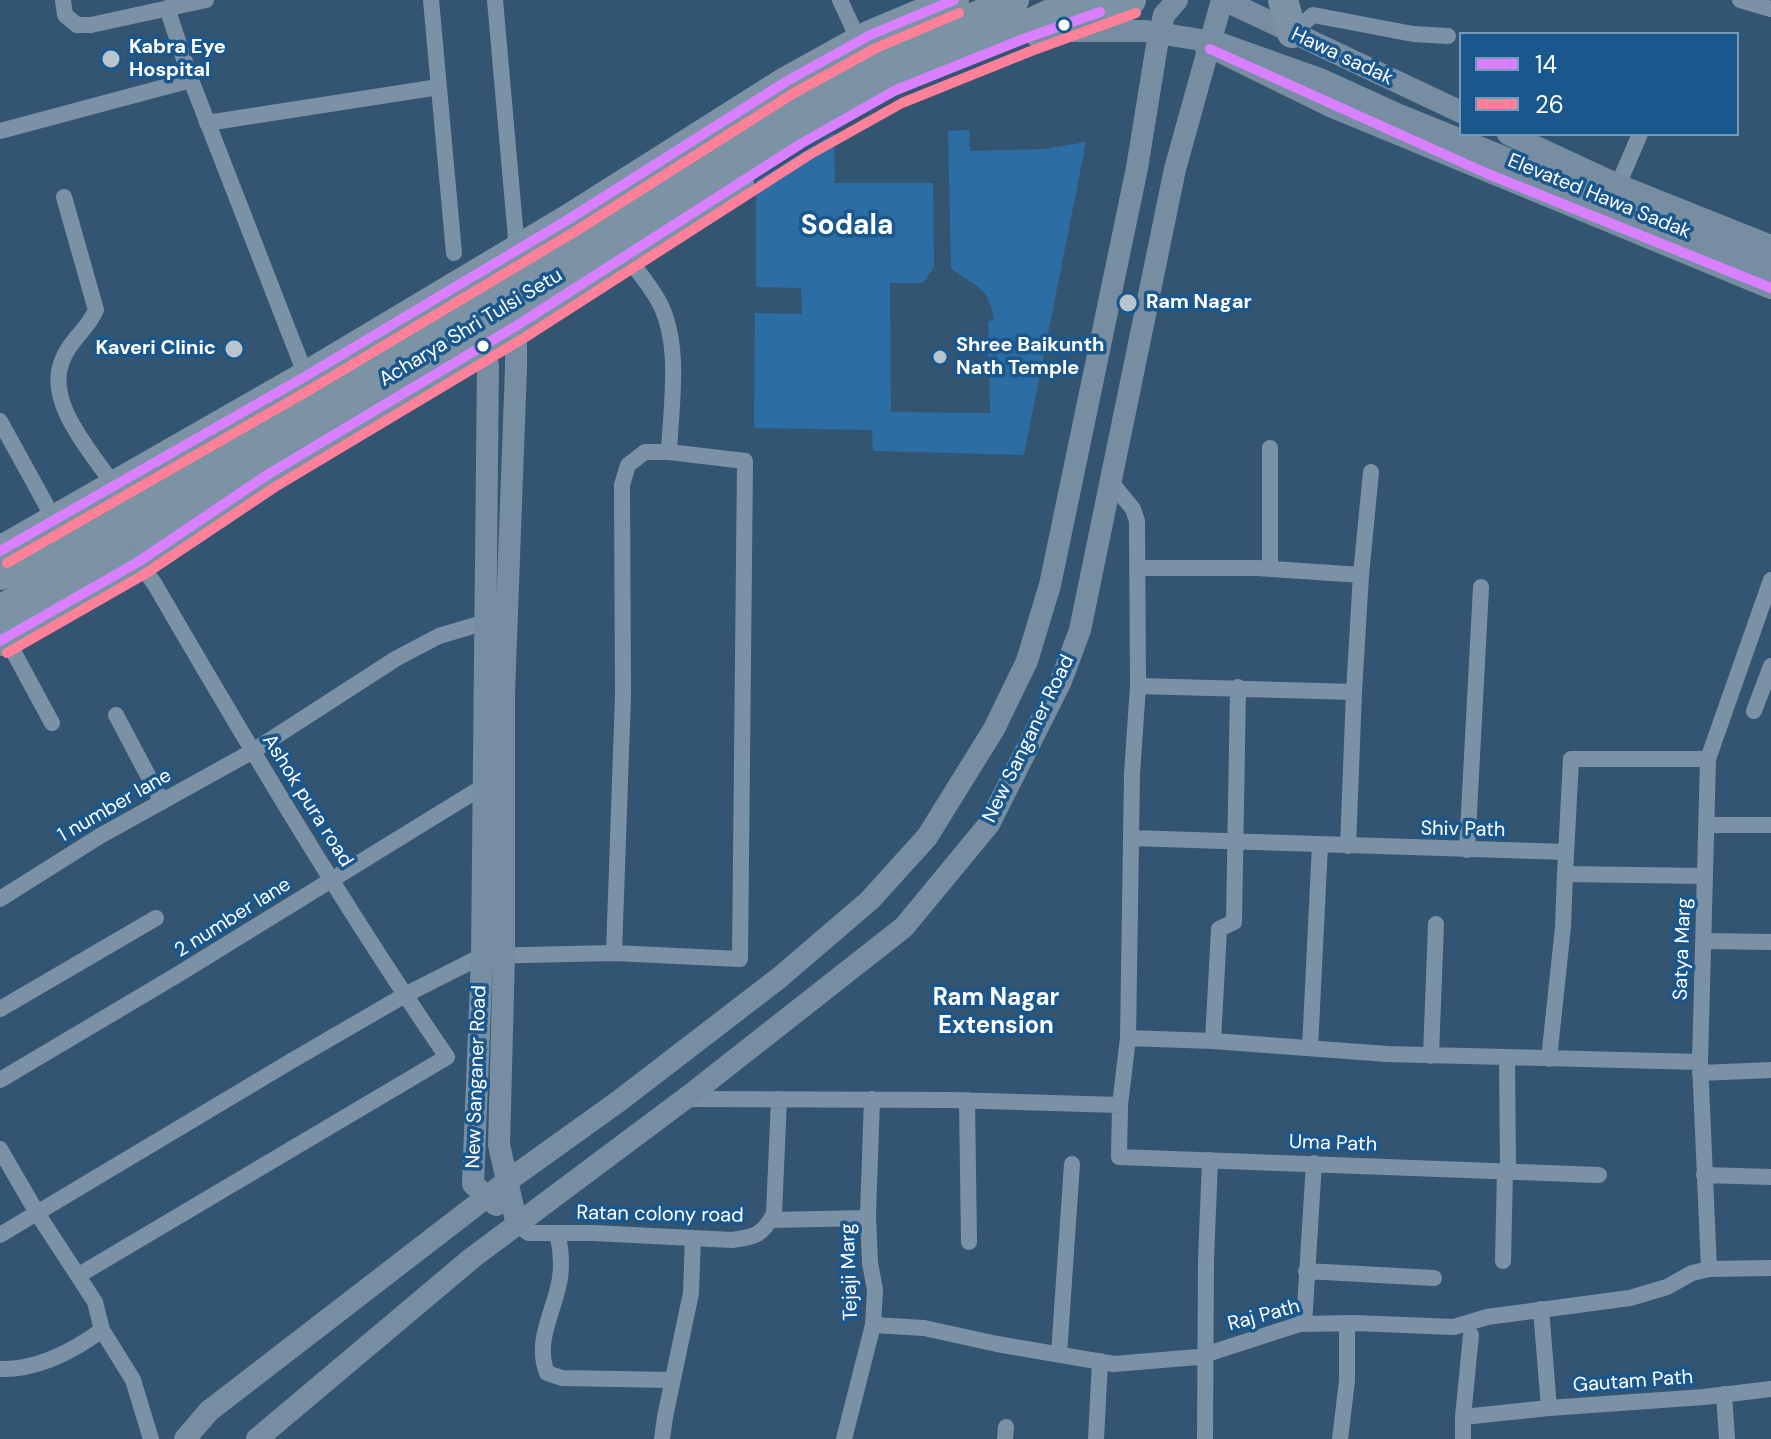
<!DOCTYPE html>
<html>
<head>
<meta charset="utf-8">
<style>
	body { margin:0 }
	#map { position:relative; width:1771px; height:1439px; overflow:hidden; background:#345572; font-family:"DM Sans",sans-serif }
	canvas { display:block }
	.legend { position:absolute; left:1459px; top:32px; width:280px; height:104px; box-sizing:border-box; background:#19578d; border:2px solid #759abb; margin:0; padding:10px 14px; list-style:none; font-size:24px; color:#fff }
	.legend li { display:flex; align-items:center; gap:16px; height:40px }
	.legend b { width:40px; border:2px solid #759abb }
</style>
</head>
<body>
<div id="map">
<canvas width="1771" height="1439"></canvas>
<ul class="legend">
<li><b style="height:10px;background:#d880ff"></b>14</li>
<li><b style="height:10px;background:#ff8098"></b>26</li>
</ul>
</div>
<script>
const context = document.querySelector('canvas').getContext('2d');
context.lineJoin = 'round';
function fill(path, color) {
  context.fillStyle = color;
  context.fill(path, 'evenodd');
}
function stroke(path, color, width, dash) {
  context.strokeStyle = color;
  context.lineWidth = width;
  context.lineCap = dash ? 'butt' : 'round';
  context.setLineDash(dash || []);
  context.stroke(path);
}
function drawText(font, color, halo, rows, align = 'center') {
  context.font = font + ' "DM Sans",sans-serif';
  context.lineWidth = 7;
  context.setLineDash([]);
  context.textBaseline = 'middle';
  context.strokeStyle = halo;
  context.fillStyle = color;
  for (const [text, x, y, turn = 0] of rows) {
    context.save();
    context.translate(x, y);
    context.rotate((+turn || 0) * Math.PI / 180);
    context.textAlign = isNaN(turn) ? turn : align;
    if (halo) context.strokeText(text, 0, 0);
    context.fillText(text, 0, 0);
    context.restore();
  }
}
fill(new Path2D(`
	M969 130 970 151 1043 149 1086 142 1024 455 873 451 872 430 754 428 755 313 802 314 801 288 756 287V181L834 133 835 183H933L934 267 923 283H890L891 412 990 413 988 322 994 319C987 283 976 289 951 268L948 131Z`), '#2c6da4');
stroke(new Path2D(`
	M63 0 65 15 77 25H91L206 0
	M431 0 454 253
	M495 0 517 250
	M840 0 859 41
	M1740 0 1771 9
	M167 8 191 80 306 376
	M1292 33 1313 15 1413 34 1448 36
	M207 123 439 87
	M0 131 191 80
	M1618 185 1640 134
	M64 197 96 310C88 329 69 341 62 361 45 403 92 452 114 486
	M625 254C636 269 649 284 658 300 682 343 671 404 669 452
	M0 421 55 521
	M1270 448V569
	M1111 482 1133 509 1137 521 1138 686 1132 774 1128 1038 1120 1105 1119 1157 1599 1175
	M1137 568H1257L1361 575 1354 692 1138 686
	M1361 575 1371 472
	M1771 580 1708 759 1700 1062 1709 1269 1771 1268
	M6 638 52 723
	M1754 711 1771 666
	M116 715 162 802
	M1706 825H1771
	M1131 838 1566 852
	M1348 846 1354 692
	M1467 850 1481 587
	M1705 876 1565 874 1571 759H1708
	M0 899 100 836 253 751 397 658 439 636 486 622
	M1703 941 1771 942
	M0 1009 156 918
	M1128 1038 1213 1041 1387 1054 1700 1062
	M1213 1041 1219 929 1234 922 1238 687
	M1310 1048 1320 845
	M1431 1056 1436 924
	M1507 1058 1508 1170
	M1549 1059 1563 927 1565 874
	M1700 1073 1771 1070
	M0 1080 177 975 484 786
	M686 1099 951 1100 1120 1105
	M967 1100 969 1242
	M0 1149 37 1213 95 1302 102 1330 133 1380 151 1439
	M1704 1175 1771 1177
	M771 1220 868 1218
	M517 1225 529 1233H594L732 1240C756 1237 762 1235 774 1214L779 1099
	M557 1233C561 1248 562 1263 560 1278 555 1311 534 1340 547 1373L562 1378 672 1380
	M0 1235 293 1060 405 995 482 956 614 953 623 696 622 485 628 465 645 452H669L745 461 740 959 614 953
	M1503 1261 1505 1170
	M1306 1271 1434 1278
	M79 1275 447 1057C342 904 247 743 154 583L138 562
	M1541 1309 1549 1408 1704 1397 1771 1389
	M1304 1324 1314 1163
	M873 1325 924 1328 997 1344 1114 1364 1198 1357 1300 1324 1354 1323 1454 1327 1487 1317 1630 1298 1667 1287 1692 1273 1709 1269
	M1059 1354 1072 1164
	M0 1369C38 1370 72 1352 102 1330
	M1724 1394 1727 1439
	M1463 1417 1471 1335
	M662 1439 665 1417 691 1293 693 1238
	M844 1439 873 1325 875 1290 870 1263 868 1215 872 1099
	M1005 1439 1006 1427
	M1096 1439 1100 1361
	M1205 1439 1206 1260 1210 1160
	M1340 1439 1347 1381V1323
	M1463 1439V1417L1549 1408`), '#7b92a6', 16);
stroke(new Path2D(`
	M1224 0 1461 112
	M1204 44 1328 105 1771 288
	M1508 134 1618 185 1771 246
	M511 314 516 326V368L504 693V954L499 1145 517 1225
	M479 335 488 365 482 956 473 1184 496 1205
	M185 1439 209 1411 506 1182 619 1101 779 978 870 900 927 837 994 729 1027 661 1050 585 1137 168 1157 45 1164 15 1177 0
	M257 1439 472 1258 694 1092 904 927 989 824 1061 681 1080 630 1175 169 1222 0`), '#778ea2', 22);
stroke(new Path2D(`
	M1283 0 1292 33
	M1039 33 1131 0
	M0 551 306 376 569 219 787 81 870 35 954 0
	M0 641 138 562 267 475 516 326 739 183`), '#7c92a5', 30);
stroke(new Path2D(`
	M1021 31H1146L1219 43 1320 79 1399 115 1771 265`), '#778ea2', 22);
stroke(new Path2D(`
	M0 575 203 459 871 62 1014 0
	M0 610 856 96 1014 31 1080 0`), '#7c92a5', 30);
stroke(new Path2D(`
	M1210 49 1488 174 1771 288
	M0 551 306 376 569 219 787 81 870 35 954 0
	M0 641 138 562 267 475 516 326 802 143 896 90 1026 38 1100 12`), '#d880ff', 10);
stroke(new Path2D(`
	M7 563 313 388 576 231 794 93 876 48 959 13
	M7 653 145 574 275 487 524 338 809 155 902 103 1031 51 1136 13`), '#ff8098', 10);
for (const [x, y, r, color] of [
	[1064,25,7,"#fff"],
	[111,59,10,"#b8c4ce"],
	[1128,303,10,"#b8c4ce"],
	[483,346,7,"#fff"],
	[234,349,10,"#b8c4ce"],
	[940,357,8,"#b8c4ce"]
]) {
  const dot = new Path2D();
  dot.arc(x, y, r, 0, 2 * Math.PI);
  context.fillStyle = color;
  context.fill(dot);
  stroke(dot, '#19578d', 3);
}
drawText('bold 20px', '#fff', '#19578d', [
	["Kabra Eye",129,48],
	["Hospital",129,71],
	["Ram Nagar",1146,303],
	["Shree Baikunth",956,346],
	["Nath Temple",956,369],
	["Kaveri Clinic",216,349,"right"]
], 'left');
drawText('20px', '#fff', '#19578d', [
	["Hawa sadak",1342,57,25],
	["Elevated Hawa Sadak",1599,197,22],
	["Acharya Shri Tulsi Setu",471,328,-31],
	["New Sanganer Road",1029,739,-64],
	["Ashok pura road",307,801,58],
	["1 number lane",115,806,-30],
	["Shiv Path",1463,830,1],
	["2 number lane",233,918,-32],
	["Satya Marg",1683,949,-88],
	["New Sanganer Road",477,1077,-88],
	["Uma Path",1333,1144,2],
	["Ratan colony road",660,1215,1],
	["Tejaji Marg",850,1272,-92],
	["Raj Path",1264,1316,-15],
	["Gautam Path",1633,1382,-4]
]);
drawText('bold 24px', '#fff', '#19578d', [
	["Ram Nagar",996,999],
	["Extension",996,1027]
]);
drawText('bold 28px', '#fff', '#19578d', [
	["Sodala",847,227]
]);
</script>
</body>
</html>
